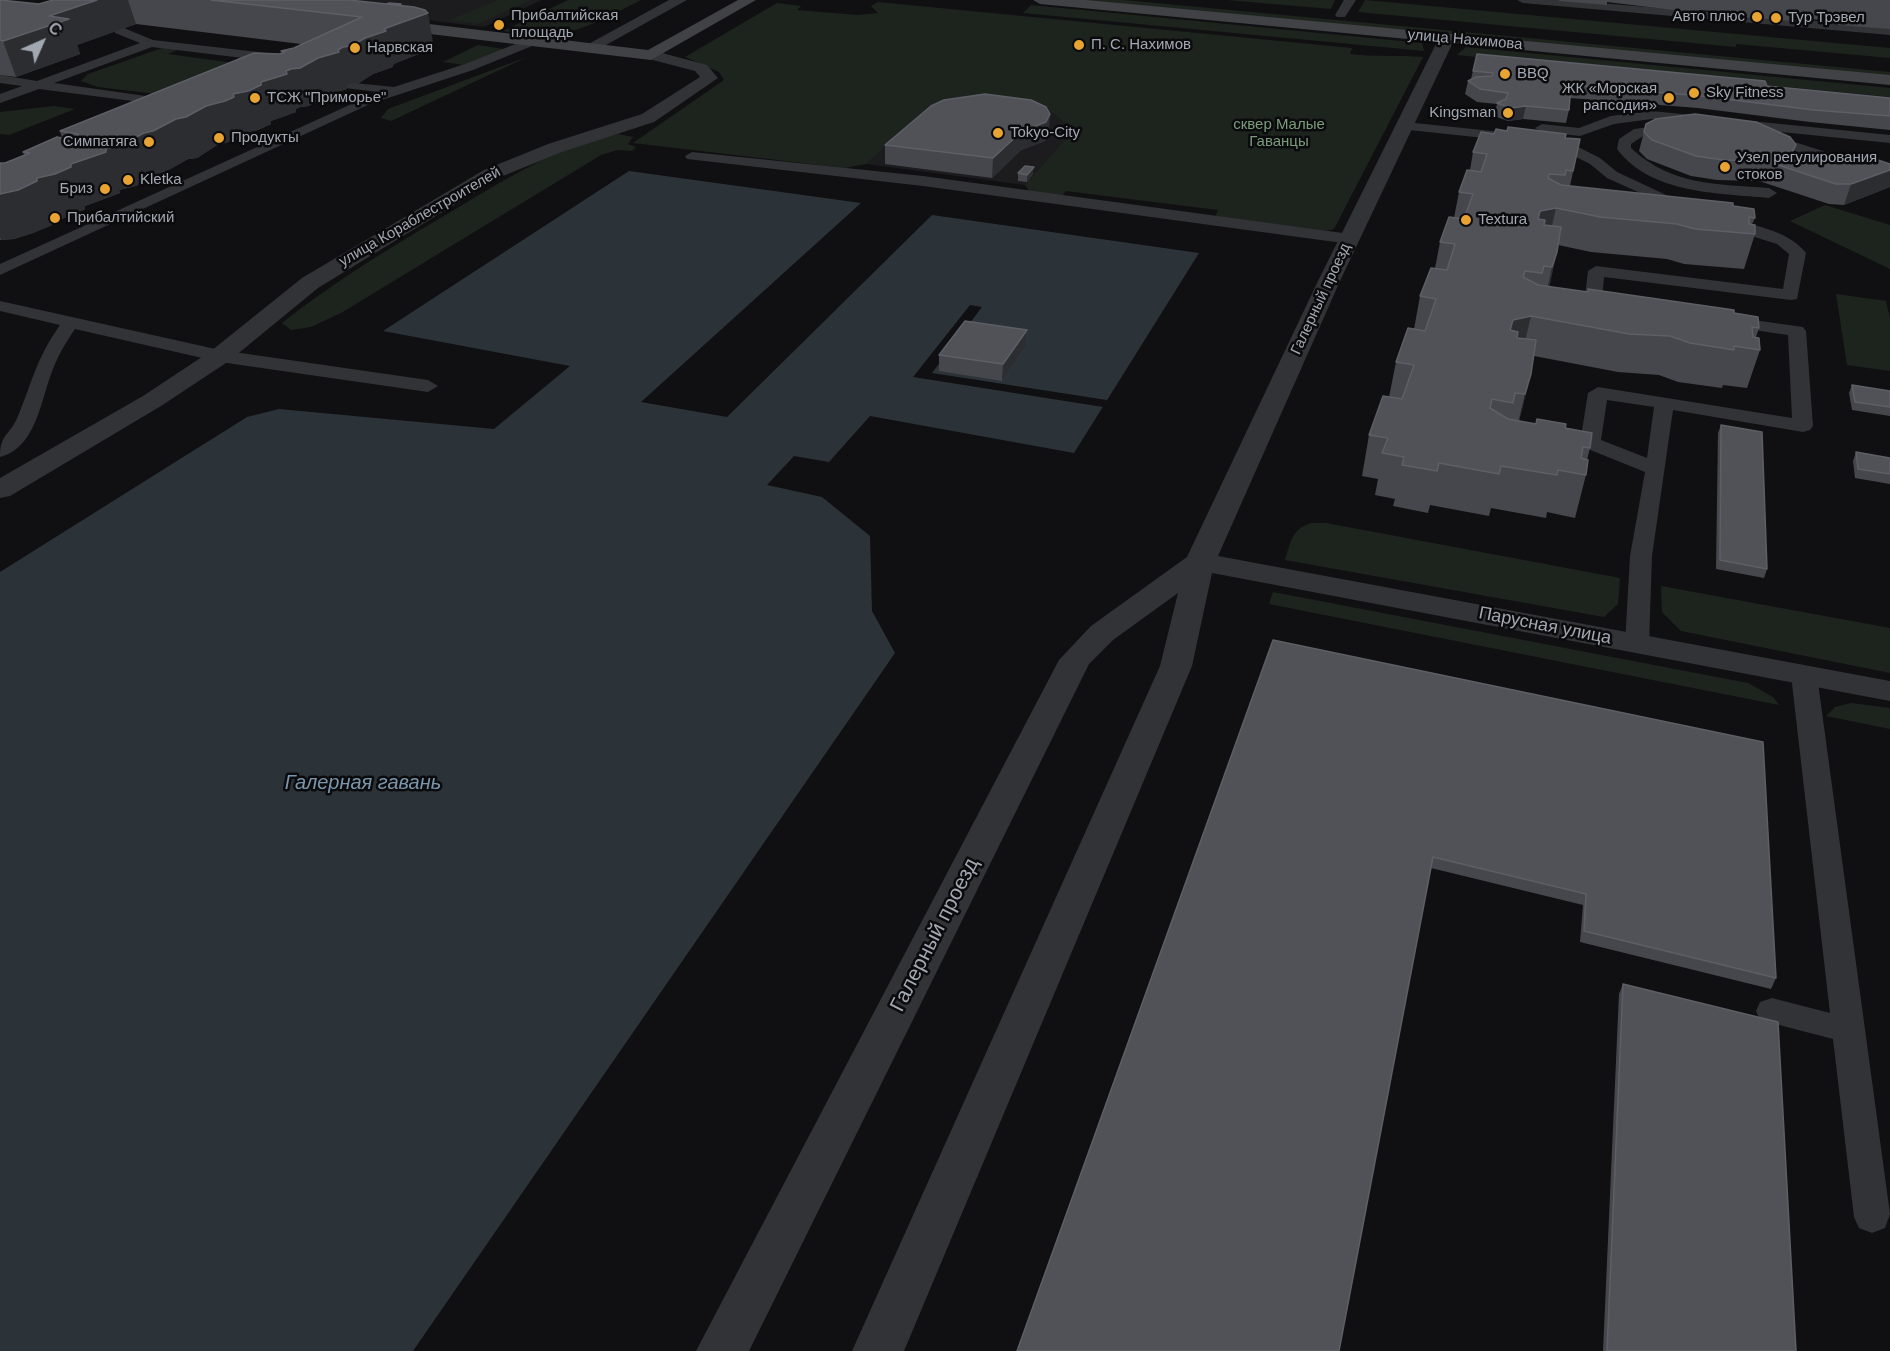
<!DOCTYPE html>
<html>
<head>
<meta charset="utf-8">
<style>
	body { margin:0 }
	#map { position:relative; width:1890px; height:1351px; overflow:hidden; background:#101012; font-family:Helvetica,sans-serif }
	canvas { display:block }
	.north { position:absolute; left:12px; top:12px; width:60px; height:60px; -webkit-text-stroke:4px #0b0b0d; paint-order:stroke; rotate:45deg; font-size:16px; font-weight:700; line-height:24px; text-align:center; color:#a2a8b2 }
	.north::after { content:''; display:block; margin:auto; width:21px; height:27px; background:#a2a8b2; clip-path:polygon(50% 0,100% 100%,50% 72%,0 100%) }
</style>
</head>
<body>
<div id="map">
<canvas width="1890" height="1351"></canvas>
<div class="north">С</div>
</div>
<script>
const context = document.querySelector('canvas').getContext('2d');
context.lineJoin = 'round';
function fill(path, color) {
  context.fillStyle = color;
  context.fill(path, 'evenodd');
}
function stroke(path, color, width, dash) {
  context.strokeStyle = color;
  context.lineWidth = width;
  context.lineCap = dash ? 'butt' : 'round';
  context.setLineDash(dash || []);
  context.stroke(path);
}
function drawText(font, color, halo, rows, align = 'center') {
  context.font = font + ' Helvetica,sans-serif';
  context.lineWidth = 5;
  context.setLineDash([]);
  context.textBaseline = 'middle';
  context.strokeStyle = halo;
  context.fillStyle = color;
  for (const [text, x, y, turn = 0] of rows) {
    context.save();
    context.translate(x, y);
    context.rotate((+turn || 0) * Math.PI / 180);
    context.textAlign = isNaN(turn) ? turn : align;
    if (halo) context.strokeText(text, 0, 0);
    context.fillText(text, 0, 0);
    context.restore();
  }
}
fill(new Path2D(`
	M259 0H542L484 27Z
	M1037 108 1053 113 1070 128 1068 136 1025 185 866 164 919 117Z`), '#1c1c1f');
fill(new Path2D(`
	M498 0H531L478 24 450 20Z
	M568 0H641C582 30 571 39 503 31Z
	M1083 0H1124L1890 72V77Z
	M1227 0H1335L1331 9Z
	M1365 0 1890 48V58L1736 44V47L1358 12Z
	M878 2 1352 48 1350 54C1374 57 1398 55 1423 57L1334 229 1326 231 1215 217 1218 210 1066 191 1061 197 1030 192 1025 185 1068 136 1070 128 1053 113 1037 108 919 117 866 164 845 168 633 143 724 80 719 72 685 57 777 3 801 6 797 10 858 15 878 13 871 6Z
	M1031 5 1422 43 1424 51 1023 13Z
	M478 45 504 49 464 65 443 62Z
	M165 47 182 48 168 54 249 65 173 96 98 87 81 81 88 74Z
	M1466 47 1890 88V97L1457 55Z
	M527 57 391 121 381 118 388 109Z
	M54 106 75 109 9 135 0 134V112Z
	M618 134 633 137 628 144 636 147 632 151 618 150 601 155 341 313 311 327 291 330 282 323C335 281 391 247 449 213 501 182 557 146 618 134Z
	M1825 205 1890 225V269L1790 221Z
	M1836 294 1886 301 1890 318V371L1847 365Z
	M1312 523H1326L1620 578 1618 604 1604 617 1285 560C1291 541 1292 528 1312 523Z
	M1661 586 1890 628V673L1681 631 1662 612Z
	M1273 592 1748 683 1773 697 1779 705 1269 604Z
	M1851 703 1890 708V729L1826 716 1835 707Z`), '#1d241e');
fill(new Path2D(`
	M629 171 861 203 641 402 727 417 932 215 1199 253 1074 453 870 416 829 462 794 456 767 485 822 497 870 536 872 611 895 653 413 1351H0V572L247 417 279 409 494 429 570 366 383 331Z`), '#2b3339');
fill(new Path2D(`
	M970 305 982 307 932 373 1107 400 1103 407 913 377Z`), '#101012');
fill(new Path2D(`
	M1344 0H1356L1345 17H1337L1335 15Z
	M1517 0H1563L1890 27V35L1523 3Z
	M119 26 153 40 284 55 290 59 284 63 152 47 54 83 174 100 181 104 179 107 39 89 0 103V94L22 86 0 83V75L37 81 140 43 115 33V27Z
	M533 37 537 38V44L473 70 370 104 0 275V264L378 92 345 88V82L394 87 465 64Z
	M1652 111 1890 135V143L1652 119 1614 124 1580 136 1542 132 1535 128 1542 124 1579 128 1611 116Z
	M1405 122 1531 135 1574 145 1600 158 1617 172 1696 209 1694 212H1682L1607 178 1590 164 1564 151 1531 143 1400 129V123Z
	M1667 125 1674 129 1672 132 1643 136 1631 144V148C1672 186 1716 184 1769 188L1777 193 1769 198C1717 193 1651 194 1617 149L1619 139 1634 129Z
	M1763 132 1870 166 1890 169V177L1863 173 1758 139 1756 136Z
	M692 152 923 176 1350 234 1358 239 1350 244 923 186 687 159 685 156Z
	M1722 217C1748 224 1789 230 1806 253L1797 299 1791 300 1604 277 1602 300 1620 303 1623 307 1620 311 1593 309 1584 304 1588 271 1596 266 1783 289 1789 254 1777 244 1716 225 1714 222Z
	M0 301 220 350 428 380 438 386 428 392 220 362 75 329C66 342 59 354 53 369 41 398 37 448 0 457 0 433 10 436 18 416 33 380 36 359 60 325L0 311Z
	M1725 316 1803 327 1806 331 1813 426 1810 430 1803 432 1673 410 1652 556 1649 644 1646 649 1637 651 1628 649 1625 644 1630 556 1645 472 1583 447 1580 443 1588 393 1598 387 1792 418 1788 335 1719 325 1716 321 1719 317ZM1607 400 1654 407 1647 458 1601 440Z
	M1804 667 1813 670 1817 675 1890 1214 1885 1228 1872 1233 1859 1228 1854 1217 1833 1039 1760 1020 1756 1011 1760 1002 1772 998 1830 1013 1791 675 1795 670Z`), '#323336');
fill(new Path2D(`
	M669 0H687L597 50 591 52 583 47Z
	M1447 33 1455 38 1340 281 1218 556 1890 681V701L1212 573 1192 666 904 1351H852L1160 666 1178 593 1113 640 1089 664 749 1351H696L1059 660 1091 626 1187 557 1318 281 1439 38Z
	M651 50 707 65 718 78 654 122 562 152 498 178 318 288 229 361 161 406 10 496 0 498V478L143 396 211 351 302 278 484 170 548 144 642 114 700 77 695 71 645 58 643 55 645 52Z`), '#323336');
fill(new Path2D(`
	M738 0H756L651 60 387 29 379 24 387 19 648 50Z
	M1033 0H1087L1890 75V85L1040 4Z`), '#404246');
fill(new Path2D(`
	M0 0 39 4 53 0H349L387 4H401L434 48 396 63 393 65V67L373 74 359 83 351 84 347 86V89L327 95 309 106 300 107 296 109V112L271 121V124L258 130 244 133V136L236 140 217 145 197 158 188 159 165 172 156 174 136 186 119 190 120 193 85 206V209L69 217 52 221V225L33 233 14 239 1 240H0V163H5L24 155 23 152 62 138 60 131 280 54 282 53 281 51 294 48 301 44 136 24 77 45 80 54 16 77 0 75Z
	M1559 0H1890V29L1838 25 1837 21 1794 18 1793 21 1743 17 1742 13 1699 10 1698 13 1607 2V5L1559 1Z
	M1473 71 1767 86 1890 98V130L1810 122 1698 108 1570 98 1569 110 1566 123 1523 119 1508 121 1494 116 1497 104 1477 102 1465 94 1468 81 1471 79Z
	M1646 124 1796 145 1793 154 1822 164H1890V187L1844 205 1829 204 1759 181 1717 180 1691 176 1647 159 1639 151Z
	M1049 133 1045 141 1021 150 992 178 885 164V145Z
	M1494 134 1565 138 1580 139 1570 186 1733 206 1755 218 1752 224 1755 234 1744 269 1684 264 1667 259 1591 252 1558 245 1549 287 1734 313 1759 328 1756 337 1760 350 1747 388 1723 385 1722 388 1678 382 1659 375 1618 372 1534 356 1519 421 1565 428 1590 448 1587 460 1586 475 1575 518 1547 512 1546 518 1491 508 1489 516 1430 505 1428 513 1393 506 1395 499 1375 495 1378 479 1362 476 1369 435 1389 397 1396 362 1414 329 1420 296 1435 268 1440 242 1454 218 1459 192 1470 170 1473 152Z
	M1018 173 1033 174 1027 182 1018 181Z
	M1027 330 1026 346 1002 381 939 371V355Z
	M1852 385 1890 391V416L1852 410 1849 393Z
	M1721 425 1767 569 1764 578 1716 569 1718 433Z
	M1856 452 1890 458V484L1855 478 1853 461Z
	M1273 640 1776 978 1771 989 1580 942 1583 905 1431 868Z
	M1623 984 1796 1351H1603L1619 994Z`), '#46474d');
fill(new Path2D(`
	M97 0H128L136 24 77 45 80 54 16 77 3 41 49 16Z
	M428 13 434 48 396 63 393 65V67L373 74 359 83 351 84 347 86V89L327 95 309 106 300 107 296 109V112L271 121V124L258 130 244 133V136L236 140 217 145 197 158 188 159 165 172 156 174 136 186 119 190 120 193 85 206V209L69 217 52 221V225L33 233 14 239 1 240 0 237V172L37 178 384 29Z
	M1526 106 1523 119 1508 121 1511 108Z
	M1050 114 1049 133 1045 141 1021 150 992 178 993 158 1022 131Z
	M1034 167 1033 174 1027 182V175Z
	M1890 170V187L1844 205 1851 184Z
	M1556 208 1548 243 1530 254 1540 211Z
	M1557 252 1549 288 1544 304 1552 267Z
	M1531 316 1522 354 1504 358 1513 320Z
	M1027 330 1026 346 1002 381 1003 364Z
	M1531 374 1521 414 1515 435 1525 394Z`), '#2c2d31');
const building = new Path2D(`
	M0 0 39 4 53 0H97L49 16 69 19 3 41 0 40Z
	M211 0H349L414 7 425 10 428 13 389 27 384 29 386 31 365 38 351 46 343 47 338 50 339 52 318 58 300 68 291 69 286 71 287 74 261 82V85L248 91 233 94 234 97 225 101 206 106 186 117 176 119 153 131 144 133 123 144 106 149V152L71 164V167L55 174 37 178V181L18 190 0 194V163H5L30 153 23 152 57 137 67 139 78 134 60 131 254 53 280 54 286 51H281L294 48 362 17Z
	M389 3 401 4 399 5 387 4Z
	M1477 54 1765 81 1767 86 1890 98V116L1814 110 1701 96 1571 85 1569 110 1526 106 1511 108 1497 103 1506 99 1508 93 1480 89 1468 81 1476 77 1492 76 1493 73 1473 71Z
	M985 94 1031 100 1046 107 1050 114 1046 122 1022 131 993 158 885 145 931 106 944 100Z
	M1695 114 1756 122 1790 137 1796 145 1791 154 1822 164 1840 157 1866 156 1890 164V170L1851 184H1836L1766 161 1723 160 1696 156 1652 140 1644 132 1646 124 1656 119Z
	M1508 127 1566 134 1565 138 1580 139 1573 171 1566 170 1565 175 1549 174 1548 178 1561 185 1733 203V206L1754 209 1755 218 1749 217V224L1755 225V234L1695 229 1677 224 1600 217 1556 208 1540 211 1538 219 1545 220 1544 225 1561 227 1557 252 1552 267 1544 266 1542 273 1525 271 1523 277 1538 285 1588 292V289L1734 310V313L1758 317 1759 328 1752 327 1753 337 1759 338 1760 350 1734 346V350L1690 343 1670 336 1629 334 1531 316 1513 320 1510 330 1518 332 1517 338 1536 340 1531 374 1525 394 1515 393 1513 403 1492 399 1490 408 1508 419 1536 424 1537 419 1566 424 1565 428 1592 433 1590 448 1583 447 1581 458 1588 460 1586 475 1558 470 1557 475 1501 466 1499 474 1439 463 1437 471 1402 465 1404 457 1382 453 1388 438 1369 435 1383 396 1402 399 1414 365 1396 362 1408 328 1425 331 1436 299 1420 296 1431 268 1447 270 1455 244 1440 242 1449 217 1464 219 1473 194 1459 192 1467 170 1481 172 1487 154 1473 152 1481 132 1494 134 1496 129 1507 131Z
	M1025 166 1034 167 1027 175 1018 173Z
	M965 321 1027 330 1003 364 939 355Z
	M1852 385 1890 391V407L1855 402Z
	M1721 425 1762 432 1767 569 1720 560Z
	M1856 452 1890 458V474L1858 469Z
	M1273 640 1763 742 1776 978 1584 931 1586 894 1433 857 1339 1351H1017Z
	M1623 984 1778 1022 1796 1351H1607Z`);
fill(building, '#505258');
stroke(building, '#5d5f66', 1.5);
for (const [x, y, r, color] of [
	[1757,17,6,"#e8a432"],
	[1776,18,6,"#e8a432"],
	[499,25,6,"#e8a432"],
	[1079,45,6,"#e8a432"],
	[355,48,6,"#e8a432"],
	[1505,74,6,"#e8a432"],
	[1694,93,6,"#e8a432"],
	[255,98,6,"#e8a432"],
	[1669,98,6,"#e8a432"],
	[1508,113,6,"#e8a432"],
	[998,133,6,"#e8a432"],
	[219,138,6,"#e8a432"],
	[149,142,6,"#e8a432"],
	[1725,167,6,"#e8a432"],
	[128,180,6,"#e8a432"],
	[105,189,6,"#e8a432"],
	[55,218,6,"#e8a432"],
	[1466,220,6,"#e8a432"]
]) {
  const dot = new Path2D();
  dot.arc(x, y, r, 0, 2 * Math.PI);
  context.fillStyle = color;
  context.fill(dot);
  stroke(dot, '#0b0b0d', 2);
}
drawText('15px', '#a2a8b2', '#0b0b0d', [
	["Прибалтийская",511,16],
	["площадь",511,33],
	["Авто плюс",1745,17,"right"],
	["Тур Трэвел",1788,18],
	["П. С. Нахимов",1091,45],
	["Нарвская",367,48],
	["BBQ",1517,74],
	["ЖК «Морская",1657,89,"right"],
	["рапсодия»",1657,106,"right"],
	["Sky Fitness",1706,93],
	["ТСЖ \"Приморье\"",267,98],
	["Kingsman",1496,113,"right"],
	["Tokyo-City",1010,133],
	["Продукты",231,138],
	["Симпатяга",137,142,"right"],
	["Узел регулирования",1737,158],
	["стоков",1737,175],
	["Kletka",140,180],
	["Бриз",93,189,"right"],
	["Прибалтийский",67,218],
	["Textura",1478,220]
], 'left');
drawText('15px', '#a2a8b2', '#0b0b0d', [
	["улица Нахимова",1465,40,5],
	["улица Кораблестроителей",420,217,-30],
	["Галерный проезд",1321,299,-65]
]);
drawText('15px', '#7a9c7b', '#0b0b0d', [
	["сквер Малые",1279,125],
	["Гаванцы",1279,142]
]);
drawText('18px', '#a2a8b2', '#0b0b0d', [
	["Парусная улица",1545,626,11]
]);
drawText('italic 20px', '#7a96ac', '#0b0b0d', [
	["Галерная гавань",363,783]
]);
drawText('21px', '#a2a8b2', '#0b0b0d', [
	["Галерный проезд",935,935,-63]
]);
</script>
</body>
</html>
